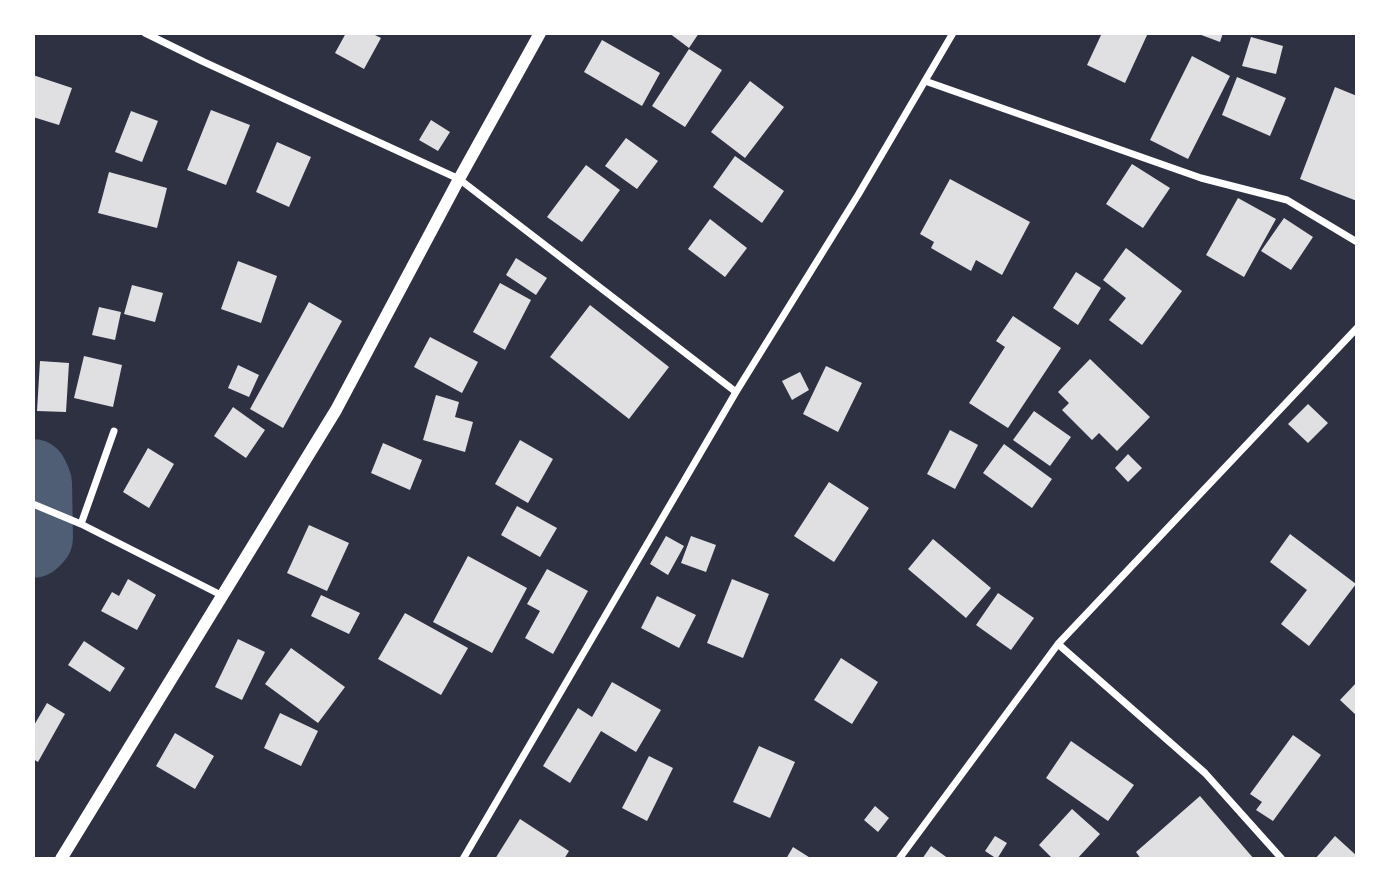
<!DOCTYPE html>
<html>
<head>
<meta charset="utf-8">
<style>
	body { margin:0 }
	#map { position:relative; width:1390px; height:892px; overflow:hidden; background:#2d3142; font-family:"DejaVu Sans",sans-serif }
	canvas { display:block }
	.frame { position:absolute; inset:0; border:35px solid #fff; pointer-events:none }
</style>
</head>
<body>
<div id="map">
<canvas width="1390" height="892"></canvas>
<div class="frame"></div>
</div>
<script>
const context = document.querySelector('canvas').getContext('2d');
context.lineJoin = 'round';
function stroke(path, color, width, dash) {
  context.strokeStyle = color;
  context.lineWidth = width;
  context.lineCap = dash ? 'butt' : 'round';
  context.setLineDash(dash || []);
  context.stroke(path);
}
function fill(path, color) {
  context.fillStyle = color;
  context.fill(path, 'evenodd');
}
stroke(new Path2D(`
	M33 474 37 483 38 538 33 543`), '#4f5d75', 70);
fill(new Path2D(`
	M346 33H371L381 38 364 69 335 53Z
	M669 33H699L689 48Z
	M1102 33H1148L1125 83 1087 65Z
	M1196 33H1223L1220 42Z
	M1251 37 1283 46 1276 74 1242 66Z
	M602 40 660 73 642 106 584 72Z
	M689 49 722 70 685 127 652 106Z
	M1192 56 1230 76 1188 159 1150 140Z
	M33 75 72 88 59 125 33 117Z
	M1237 77 1286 98 1270 136 1222 115Z
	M750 81 784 107 745 158 711 132Z
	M1335 87 1357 96V201L1300 179Z
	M211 110 250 125 226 185 187 170Z
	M131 111 158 121 142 162 115 152Z
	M431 120 450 132 438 151 419 140Z
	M626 138 658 161 637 189 605 166Z
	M277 142 311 157 289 207 256 192Z
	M735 156 784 191 762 223 713 187Z
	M1132 164 1170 188 1143 228 1106 204Z
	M586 165 620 190 582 242 547 217Z
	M109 172 167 188 157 228 98 213Z
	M950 179 1030 222 1002 275 976 260 971 271 931 248 934 242 920 234Z
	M1238 198 1276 219 1244 277 1206 255Z
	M1284 218 1313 237 1291 270 1261 251Z
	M710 219 747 248 725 277 688 249Z
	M1126 248 1182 291 1142 345 1109 320 1126 298 1103 280Z
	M516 258 547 278 536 295 506 275Z
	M238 261 277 276 261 323 221 309Z
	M1076 272 1101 288 1078 325 1053 308Z
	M500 283 531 300 505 350 473 332Z
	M132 285 163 293 155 322 124 314Z
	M309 302 342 321 283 428 250 409Z
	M590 305 669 367 629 419 550 357Z
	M99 307 121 312 115 340 92 335Z
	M1013 316 1061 348 1008 428 969 403 1005 347 996 341Z
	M430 337 478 362 462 393 414 367Z
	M84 356 122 365 113 407 74 398Z
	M1090 359 1150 417 1117 451 1099 433 1092 440 1062 410 1069 403 1058 392Z
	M40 361 69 363 66 412 37 411Z
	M238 365 259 375 249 397 228 388Z
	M826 366 862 383 838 432 803 414Z
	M800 372 809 390 792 400 782 381Z
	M436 395 459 402 455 417 473 422 465 452 423 440Z
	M1308 404 1328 423 1308 443 1288 424Z
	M233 407 265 430 246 458 214 436Z
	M1034 411 1071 437 1050 466 1013 440Z
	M950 430 978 445 955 489 927 474Z
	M520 440 553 459 528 503 495 484Z
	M383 443 422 460 410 490 371 473Z
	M1004 444 1052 479 1032 508 983 473Z
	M148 448 174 464 149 508 123 492Z
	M1128 454 1142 468 1128 482 1115 468Z
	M829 482 869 508 834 562 794 536Z
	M517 506 557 528 540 557 501 535Z
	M309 525 349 543 327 591 287 573Z
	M1290 534 1356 584 1309 646 1281 624 1307 590 1270 562Z
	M666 536 684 546 668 575 650 564Z
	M691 536 716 545 706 572 681 563Z
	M933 539 991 588 966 618 908 569Z
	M468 556 527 588 492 653 433 622Z
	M547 569 588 591 553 654 525 638 540 611 527 604Z
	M128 579 156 595 137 630 101 611 112 592 119 596Z
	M732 579 769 594 743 658 707 643Z
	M998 593 1034 618 1011 650 976 625Z
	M321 595 360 613 349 634 311 616Z
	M657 596 696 615 679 648 641 628Z
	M405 613 468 648 441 695 378 659Z
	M238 639 265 652 242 700 215 687Z
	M84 641 125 668 110 692 68 665Z
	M291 648 345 687 318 723 265 684Z
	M841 658 878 682 852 724 814 700Z
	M612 682 661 710 636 752 601 731 570 783 543 766 578 708 592 717Z
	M1357 682V716L1340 700Z
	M47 703 65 714 38 762 33 759V727Z
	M280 713 318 731 301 766 264 748Z
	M175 733 214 756 195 789 156 766Z
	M1293 735 1321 755 1273 821 1256 810 1262 802 1250 794Z
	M1071 741 1134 785 1108 821 1046 778Z
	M759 746 795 762 770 818 733 802Z
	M649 756 673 768 647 821 622 808Z
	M1200 796 1254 859H1141L1136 852Z
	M875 806 889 818 878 832 864 820Z
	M1072 809 1100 834 1077 859H1053L1039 845Z
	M520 819 569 851 564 859H495Z
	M995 836 1007 843 997 859 985 851Z
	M1335 836 1357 856V859H1315Z
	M931 846 949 859H922Z
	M793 847 812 859H786Z`), '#e0e0e3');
stroke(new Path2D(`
	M145 33 204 62 459 179 736 392
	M925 81 1201 178 1287 200 1357 242
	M114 431 81 524 223 596
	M33 504 81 524
	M1058 644 1205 773 1282 859
	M463 859 736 392 858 195 953 33
	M899 859 1058 644 1357 328`), '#fff', 7);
stroke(new Path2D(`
	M61 859 336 410 459 179 540 33`), '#fff', 12);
</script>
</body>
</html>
